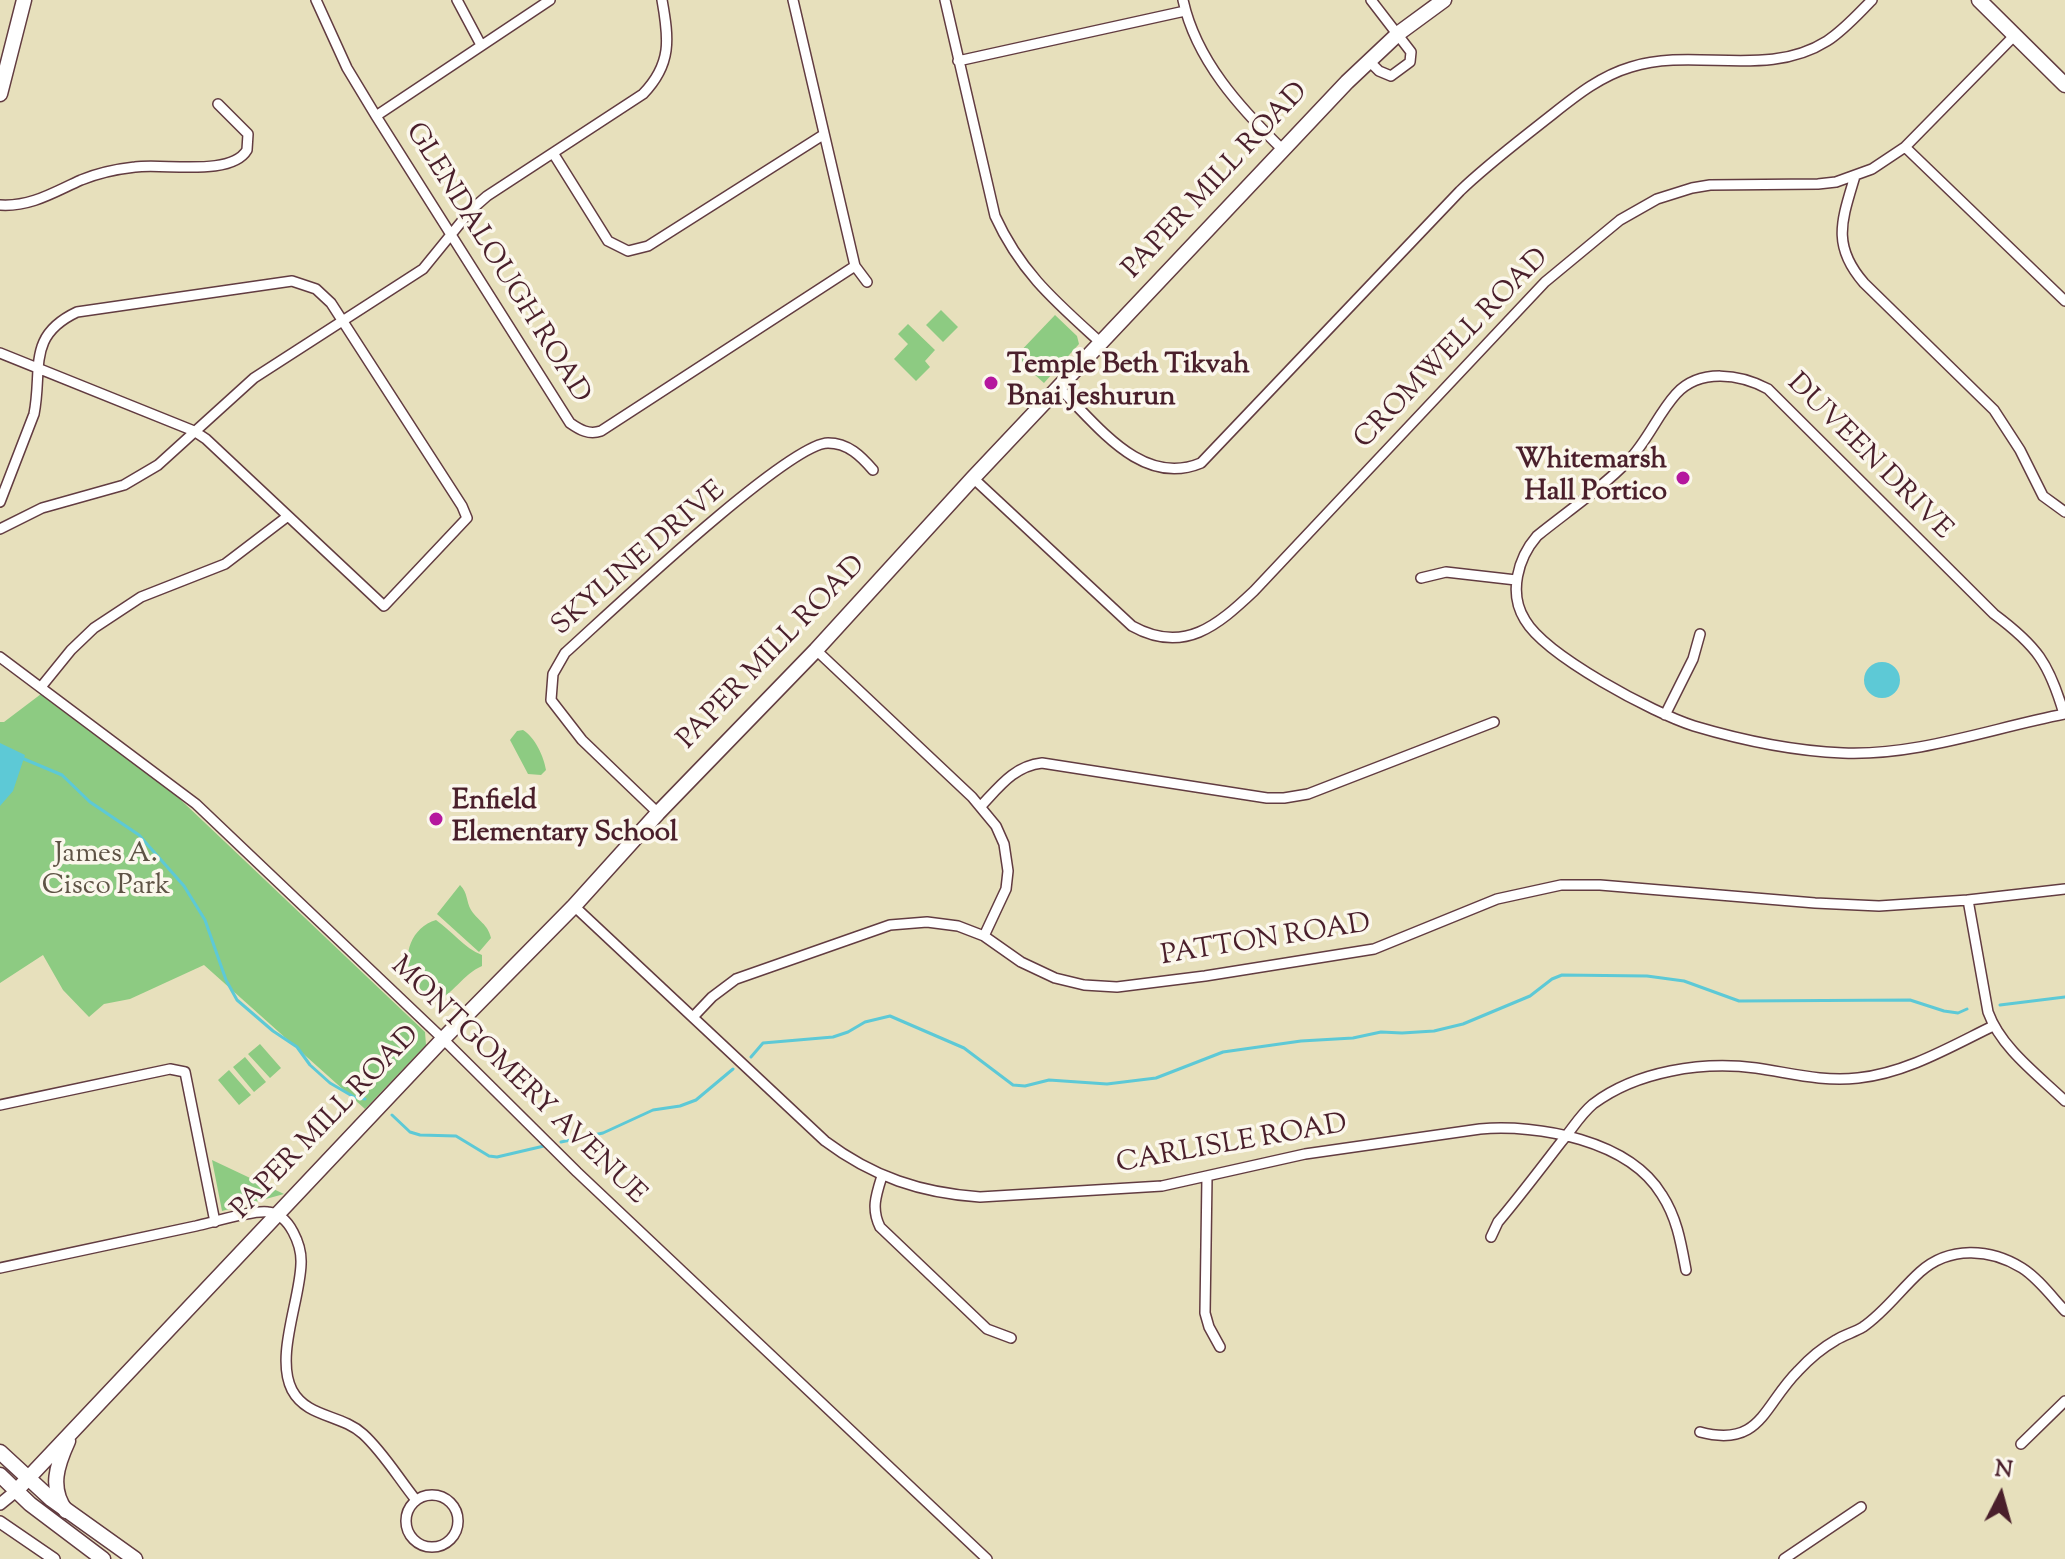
<!DOCTYPE html>
<html>
<head>
<meta charset="utf-8">
<style>
	body { margin:0 }
	#map { position:relative; width:2065px; height:1559px; overflow:hidden; background:#e7e0bc; font-family:"Sorts Mill Goudy",serif }
	canvas { display:block }
	.north { position:absolute; left:1961px; top:1455px; width:80px; height:80px; -webkit-text-stroke:6px #fbf7ec; paint-order:stroke; rotate:6deg; font-size:22px; font-weight:700; line-height:32px; text-align:center; color:#4a1f2b }
	.north::after { content:''; display:block; margin:auto; width:28px; height:36px; background:#4a1f2b; clip-path:polygon(50% 0,100% 100%,50% 72%,0 100%) }
</style>
</head>
<body>
<div id="map">
<canvas width="2065" height="1559"></canvas>
<div class="north">N</div>
</div>
<script>
const context = document.querySelector('canvas').getContext('2d');
context.lineJoin = 'round';
function fill(path, color) {
  context.fillStyle = color;
  context.fill(path, 'evenodd');
}
function stroke(path, color, width, dash) {
  context.strokeStyle = color;
  context.lineWidth = width;
  context.lineCap = dash ? 'butt' : 'round';
  context.setLineDash(dash || []);
  context.stroke(path);
}
function drawText(font, color, halo, rows, align = 'center') {
  context.font = font + ' "Sorts Mill Goudy",serif';
  context.lineWidth = 7;
  context.setLineDash([]);
  context.textBaseline = 'middle';
  context.strokeStyle = halo;
  context.fillStyle = color;
  for (const [text, x, y, turn = 0] of rows) {
    context.save();
    context.translate(x, y);
    context.rotate((+turn || 0) * Math.PI / 180);
    context.textAlign = isNaN(turn) ? turn : align;
    if (halo) context.strokeText(text, 0, 0);
    context.fillText(text, 0, 0);
    context.restore();
  }
}
fill(new Path2D(`
	M941 310 958 327 943 342 926 325Z
	M1055 315 1077 336 1079 344 1044 383 1015 357Z
	M908 324 935 350 925 361 930 367 916 381 894 359 908 344 898 334Z
	M41 694 163 783 425 1032 426 1045 365 1109 204 965 130 999 104 1004 89 1017 63 990 43 955 0 983V722H4Z
	M523 730C535 737 544 757 546 770L541 775 528 774 510 740 517 731Z
	M460 885C468 893 466 901 471 910 478 921 488 924 491 938L479 952 437 914Z
	M436 920C452 931 464 948 482 955V966C463 974 453 995 434 1002 426 994 417 987 412 978 401 955 412 927 436 920Z
	M260 1044 281 1068 270 1078 248 1054Z
	M245 1057 266 1082 254 1092 233 1067Z
	M229 1070 251 1095 239 1105 218 1080Z
	M212 1160 284 1194 222 1211Z`), '#8dcb82');
fill(new Path2D(`
	M1864 680a18 18 0 1 1 36 0a18 18 0 1 1-36 0Z
	M0 743 25 755 13 791 0 806Z`), '#5dc9d6');
stroke(new Path2D(`
	M24 759 62 775 90 802 139 835 184 886 205 920 226 980 237 1000 273 1031 297 1047 310 1065 330 1083 354 1097 365 1099
	M2000 1005 2065 997
	M751 1057 763 1043 833 1037 848 1032 865 1022 890 1016 964 1048 1013 1085 1025 1086 1049 1080 1107 1084 1156 1078 1223 1052 1301 1041 1353 1038 1381 1032 1402 1033 1434 1031 1463 1024 1530 996 1552 979 1562 975 1647 976 1684 981 1739 1001 1910 1000 1944 1011 1958 1013 1967 1009
	M392 1115 410 1132 420 1135 456 1136 489 1156 497 1157 544 1146
	M561 1142 603 1133 653 1110 680 1106 696 1100 733 1069`), '#5dc9d6', 3);
const minor = new Path2D(`
	M316 0 347 68 376 116 570 423C580 430 589 435 601 431L855 266
	M457 0 481 45
	M793 0 855 266 867 282
	M945 0 995 216C1021 273 1056 302 1101 343
	M1183 0C1196 60 1240 108 1283 150
	M958 61 1185 11
	M1369 61 1379 71 1391 76 1410 62 1411 52 1371 0
	M376 116 550 0
	M1905 147 2065 301
	M553 153 608 241 628 251 648 246 823 135
	M1855 176C1842 220 1831 245 1864 283L1994 410 2020 450 2043 496 2065 512
	M0 205C31 207 54 192 81 180 98 173 117 169 135 167 164 163 231 177 247 150L248 134 218 104
	M0 353 194 431 206 439 384 606 467 518 462 506 331 303 316 289 292 281 77 312C26 336 43 369 34 414L0 502
	M1058 387C1097 424 1141 488 1201 463L1460 191C1486 166 1515 144 1544 121 1571 100 1597 77 1631 67 1695 47 1767 79 1827 41 1844 30 1858 14 1872 0
	M973 478 1132 626C1184 655 1218 625 1254 591L1545 282 1620 220 1657 199 1692 188 1710 185 1818 184 1836 182 1872 169 1905 147 2015 35
	M0 529 42 508 124 485 158 465 254 378 423 269 471 210 487 196 643 94C672 64 669 39 662 0
	M1421 578 1446 572 1516 580
	M816 650 972 797 996 826 1004 844 1008 871 1006 889 984 936
	M0 657 196 804 443 1039 577 1172 987 1559
	M41 687 71 650 94 628 141 597 225 564 288 516
	M2064 714C2049 663 2037 646 1994 614L1768 389C1740 374 1700 368 1676 394 1658 414 1648 440 1629 460 1602 488 1568 511 1537 536 1518 558 1508 593 1525 620 1546 656 1653 713 1694 726 1741 740 1794 751 1843 753 1918 756 1992 728 2065 714
	M1665 715 1693 659 1700 634
	M981 806C999 787 1014 766 1042 763L1267 798H1284L1308 794 1494 722
	M658 813 582 740 551 700 553 674 565 653C604 618 788 443 828 443 848 443 861 456 873 470
	M1968 900 1988 1012C2001 1048 2038 1075 2065 1101
	M574 906 825 1141C873 1177 921 1193 980 1197L1162 1186 1305 1154 1480 1129C1538 1124 1629 1140 1662 1195 1677 1218 1681 1243 1686 1270
	M693 1017 712 997 736 979 890 925 927 922 958 926 984 936 1021 962 1055 978 1084 985 1117 987 1205 976 1374 949 1497 899 1561 885H1600L1815 903 1879 906 1968 900 2065 889
	M0 1105 170 1069 185 1072 215 1222
	M882 1176C876 1195 871 1209 880 1227L987 1329 1011 1338
	M1207 1177 1205 1313 1209 1327 1220 1347
	M1491 1237 1498 1222C1520 1196 1541 1168 1562 1141 1573 1128 1580 1115 1593 1104 1637 1071 1702 1061 1756 1068 1791 1073 1822 1082 1858 1078 1906 1073 1950 1047 1993 1026
	M0 1268C66 1254 131 1240 196 1226 214 1222 252 1210 268 1212 290 1214 302 1246 301 1264 300 1300 275 1357 292 1390 307 1418 341 1414 363 1434 383 1452 399 1479 416 1500
	M1700 1432C1761 1448 1763 1406 1798 1371 1809 1359 1822 1348 1836 1340 1844 1335 1855 1332 1863 1327 1885 1312 1901 1289 1920 1272 1949 1246 1990 1248 2022 1268 2038 1278 2052 1297 2065 1311
	M2021 1444 2065 1401
	M406 1521a26 26 0 1 1 52 0a26 26 0 1 1-52 0Z
	M1784 1559 1861 1507`);
const tertiary = new Path2D(`
	M0 1504 16 1491
	M0 1522 54 1559`);
const secondary = new Path2D(`
	M1979 0 2065 85
	M16 1491 443 1039 574 906 658 813 816 650 973 478 1347 82 1399 33 1444 0
	M66 1511C49 1488 57 1465 68 1441`);
const primary = new Path2D(`
	M0 94 24 0
	M0 1452 51 1499 135 1559
	M0 1475 30 1504 103 1559`);
stroke(minor, '#623c41', 12);
stroke(tertiary, '#623c41', 14);
stroke(secondary, '#623c41', 17);
stroke(primary, '#623c41', 17);
stroke(minor, '#fff', 9);
stroke(tertiary, '#fff', 11);
stroke(secondary, '#fff', 14);
stroke(primary, '#fff', 14);
for (const [x, y, r, color] of [
	[991,383,8,"#b5179e"],
	[1683,478,8,"#b5179e"],
	[436,819,8,"#b5179e"]
]) {
  const dot = new Path2D();
  dot.arc(x, y, r, 0, 2 * Math.PI);
  context.fillStyle = color;
  context.fill(dot);
  stroke(dot, '#fbf7ec', 3);
}
drawText('28px', '#4a1f2b', '#fbf7ec', [
	["PAPER MILL ROAD",1217,182,-47],
	["GLENDALOUGH ROAD",496,264,58],
	["CROMWELL ROAD",1453,350,-46],
	["DUVEEN DRIVE",1868,458,45],
	["SKYLINE DRIVE",640,560,-41],
	["PAPER MILL ROAD",773,654,-46],
	["PATTON ROAD",1266,942,-9],
	["MONTGOMERY AVENUE",517,1082,44],
	["PAPER MILL ROAD",327,1124,-46],
	["CARLISLE ROAD",1232,1146,-10]
]);
drawText('bold 28px', '#4a1f2b', '#fbf7ec', [
	["Temple Beth Tikvah",1007,367],
	["Bnai Jeshurun",1007,399],
	["Whitemarsh",1667,462,"right"],
	["Hall Portico",1667,494,"right"],
	["Enfield",452,803],
	["Elementary School",452,835]
], 'left');
drawText('28px', '#5e5345', '#fbf7ec', [
	["James A.",106,856],
	["Cisco Park",106,888]
]);
</script>
</body>
</html>
